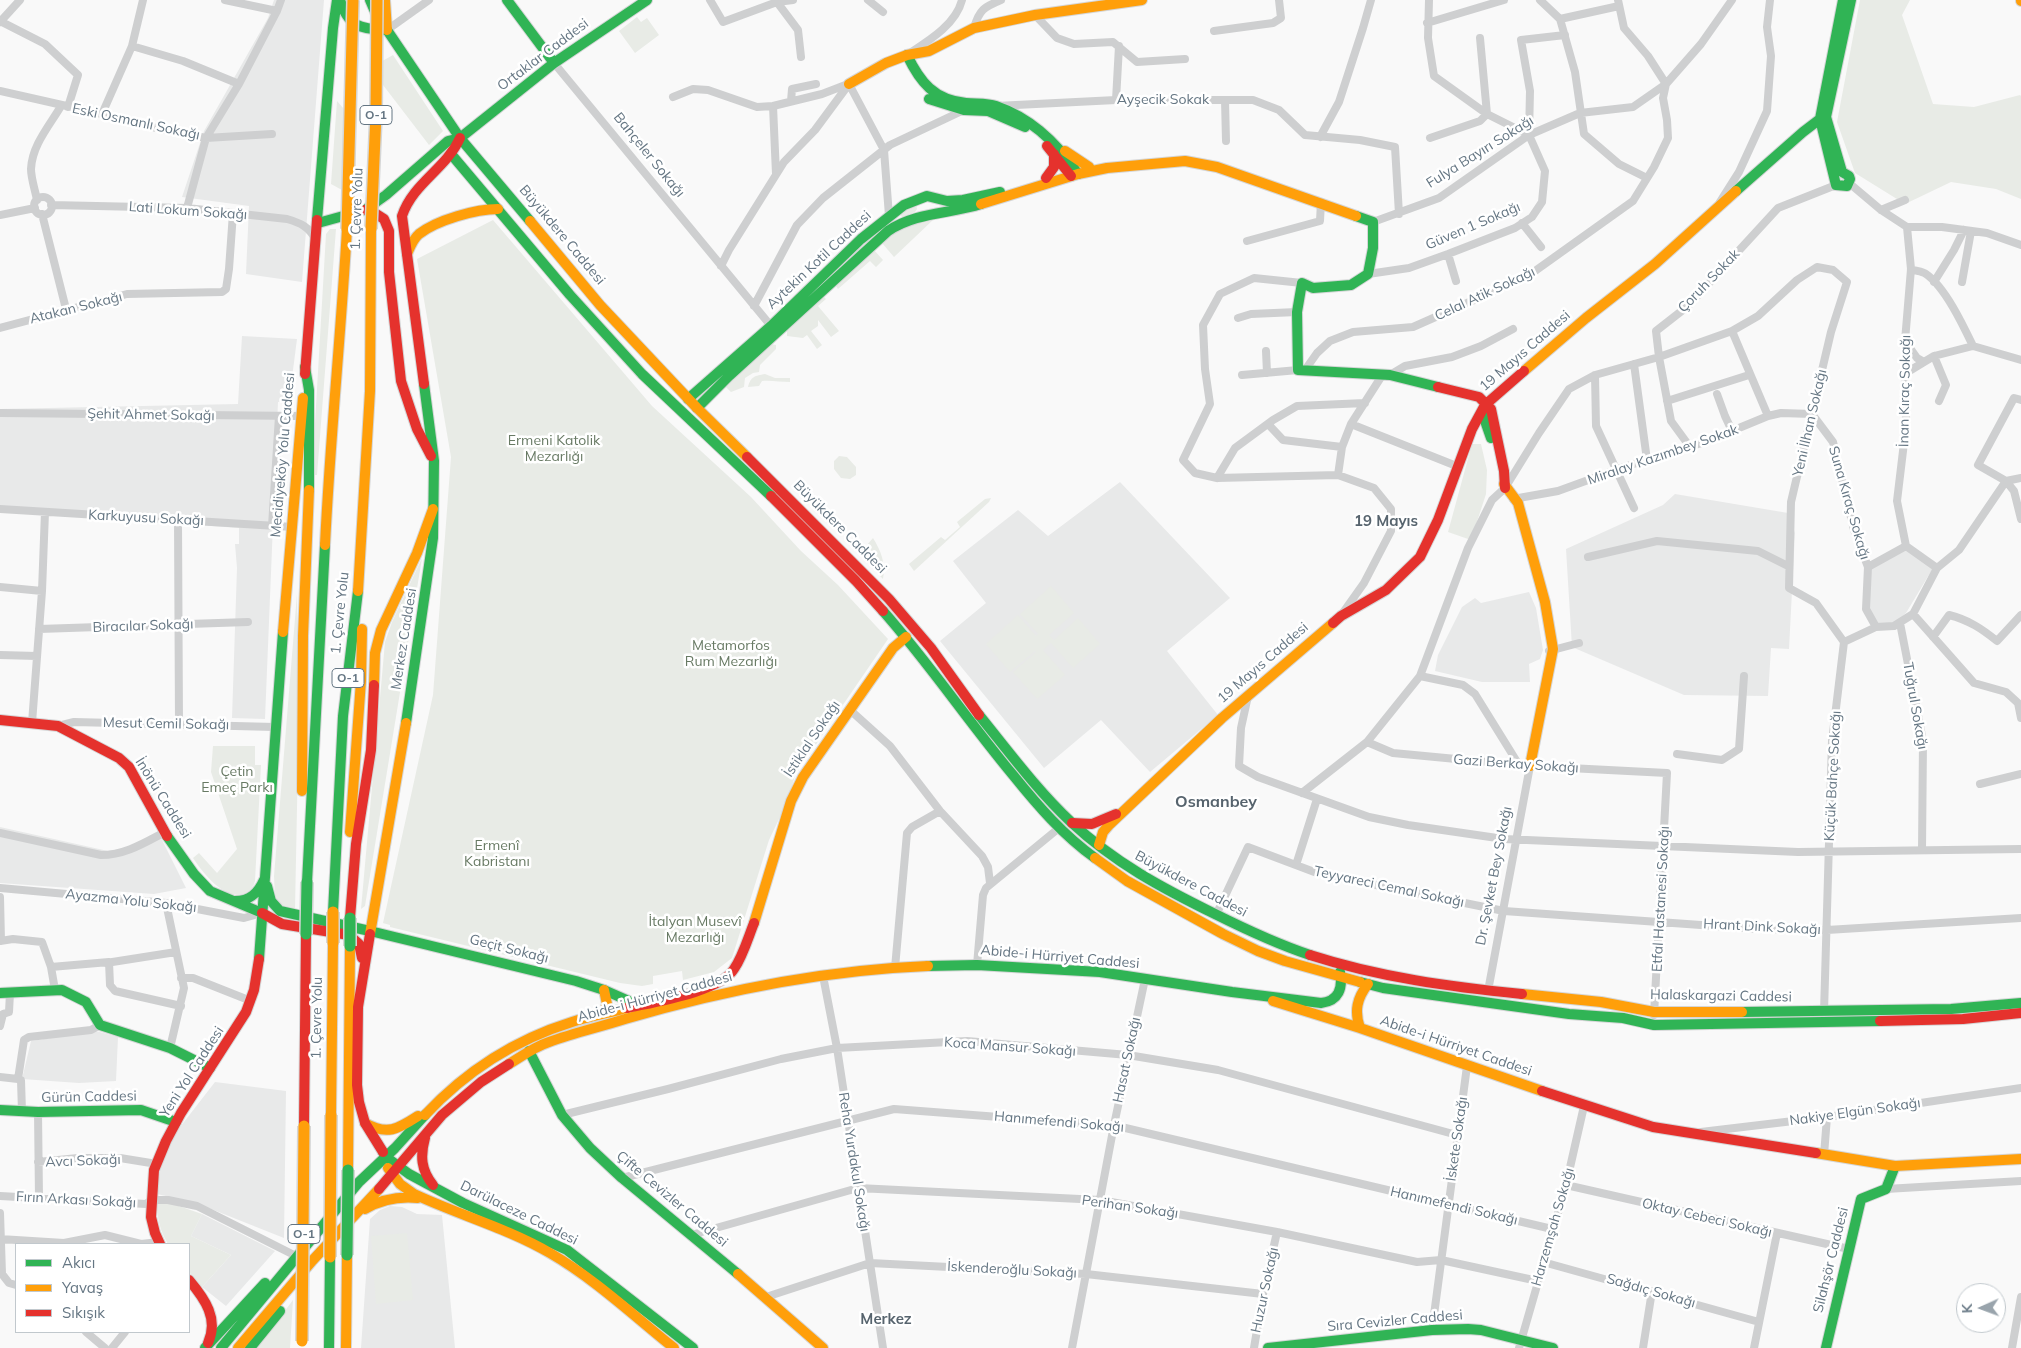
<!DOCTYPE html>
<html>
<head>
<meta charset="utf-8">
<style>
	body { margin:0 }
	#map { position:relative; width:2021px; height:1348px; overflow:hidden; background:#f9f9f9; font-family:Mulish,sans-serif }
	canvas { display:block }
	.legend { position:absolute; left:15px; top:1243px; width:175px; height:90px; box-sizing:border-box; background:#fff; border:1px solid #c1c8cd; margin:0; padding:6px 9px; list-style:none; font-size:15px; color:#657683 }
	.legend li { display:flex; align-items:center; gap:10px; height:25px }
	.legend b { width:25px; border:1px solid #c1c8cd }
	.north { position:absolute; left:1956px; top:1283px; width:50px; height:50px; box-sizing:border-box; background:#fff; border:1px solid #c1c8cd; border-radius:50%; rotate:268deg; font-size:14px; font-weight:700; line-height:20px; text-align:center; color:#657683 }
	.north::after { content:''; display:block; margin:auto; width:18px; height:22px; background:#99a4ac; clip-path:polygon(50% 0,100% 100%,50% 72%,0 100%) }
</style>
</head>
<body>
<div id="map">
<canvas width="2021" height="1348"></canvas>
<ul class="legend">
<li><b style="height:6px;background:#30b455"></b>Akıcı</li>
<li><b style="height:6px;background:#ff9f0a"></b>Yavaş</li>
<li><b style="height:6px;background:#e5322d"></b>Sıkışık</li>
</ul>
<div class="north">K</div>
</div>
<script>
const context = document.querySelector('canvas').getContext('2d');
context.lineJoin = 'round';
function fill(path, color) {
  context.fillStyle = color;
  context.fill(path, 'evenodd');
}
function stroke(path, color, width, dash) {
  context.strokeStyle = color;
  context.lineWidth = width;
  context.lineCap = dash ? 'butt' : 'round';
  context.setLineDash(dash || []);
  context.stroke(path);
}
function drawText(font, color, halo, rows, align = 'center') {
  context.font = font + ' Mulish,sans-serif';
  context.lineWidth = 5;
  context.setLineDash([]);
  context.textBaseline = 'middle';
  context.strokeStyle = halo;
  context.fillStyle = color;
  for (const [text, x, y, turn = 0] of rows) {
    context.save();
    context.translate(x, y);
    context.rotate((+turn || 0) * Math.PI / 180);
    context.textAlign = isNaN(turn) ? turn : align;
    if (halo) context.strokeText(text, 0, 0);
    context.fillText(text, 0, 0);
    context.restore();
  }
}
fill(new Path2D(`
	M274 0H324L302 282 246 274 249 206 182 197 204 131 268 18Z
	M242 336 297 339 289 401 278 402 265 719 232 718 237 568 235 544H239V528L0 511V409L238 404Z
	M1120 482 1230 598 1167 651 1218 715 1150 772 1101 720 1044 768 940 641 986 603 953 561 1018 510 1048 536Z
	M1675 494 1788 513 1795 533 1789 649 1771 648 1768 696 1684 695 1572 647 1566 549 1663 505Z
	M1905 549 1933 568 1906 613 1894 624 1877 625 1868 609 1870 570Z
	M1529 592 1536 608 1543 650 1540 659 1529 664 1530 682H1482L1435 671 1438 655 1462 607 1475 598 1481 603Z
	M0 827 108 851 126 848 158 832 186 888 154 894 0 883Z
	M96 1031 118 1037 116 1081 79 1083 22 1079 31 1041Z
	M215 1082 286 1091 284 1238 196 1203 157 1194 161 1163 177 1131Z
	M390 1206 402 1207 417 1214 442 1215 455 1348H361L370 1219 380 1210Z
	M202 1214 275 1251 226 1306 202 1287 231 1255 191 1236Z`), '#e8e9e9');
fill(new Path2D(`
	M1860 0H1910L1902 15 1933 104 1974 107 2020 95 2021 96V199L1996 189 1951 182 1905 204 1855 173 1837 122Z
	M637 17 641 22 647 18 659 35 635 53 619 31Z
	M393 55 443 131 429 145 370 68Z
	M337 101 350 116 342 190 331 184Z
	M911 204 916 205 917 209 915 212 902 218 900 213Z
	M928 217 934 219 894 257 882 243 895 231Z
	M493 220 652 406 751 497 801 551 838 585 888 639 795 775 789 798 769 840 732 958 714 972 683 980 682 971 653 976V984L642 986 620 983 390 927V925L383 923 433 695 451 457 417 259Z
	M330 229H336L317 475H312L326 234Z
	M874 250 883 260 876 267 870 261 838 289 835 285Z
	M823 296 826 299 818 306 839 331 831 337 818 320V326L811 331 822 345 817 349 807 335 803 338 787 336V329Z
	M771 344 776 345V349L760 365 759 372 753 373 745 378 744 387 731 392 725 386Z
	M765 374 775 378H790V382C781 382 770 380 762 381L759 386 748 387C751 376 755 376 765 374Z
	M1472 444H1481L1487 470 1486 494 1471 540 1448 532Z
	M839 456 847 457 856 467V475L850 479 841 478 834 469V461Z
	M991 498 989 502 914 571 909 564 941 537 945 540 960 527 957 522 985 499Z
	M873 538C881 551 886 563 883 579L859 554Z
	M422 558 365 906 361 909 385 642 392 622Z
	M1051 586 1074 613 1049 635 1054 640 1078 618 1100 644 1073 668 1051 643 1043 650 1065 675 1037 699 1013 672 1036 652 1035 651 1010 672 986 644 1018 615 1036 636 1038 634 1020 614Z
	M297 594 299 706 295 910C273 906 275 894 274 876Z
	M213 746H255V765H261L255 881C254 886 251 890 246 893 225 902 203 873 193 858L199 853 217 873 237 849 211 772Z
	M157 1203 173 1204 202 1214 191 1236 231 1255 202 1287 189 1272V1244H168C160 1231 157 1218 157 1203Z
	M407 1233 413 1300 376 1304 371 1236Z
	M293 1300 290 1348H257Z`), '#e8ebe6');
const fast = new Path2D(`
	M340 0C348 26 359 29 385 30
	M370 0 379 21 387 30 460 138 530 221
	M507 0 554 63
	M1843 0 1820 119 1836 185 1847 186 1850 179 1849 176 1842 172 1826 117 1851 0
	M907 55C920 82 934 100 966 103 976 104 987 103 996 106 1031 118 1058 144 1078 174
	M929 99 964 110 988 111 1025 127
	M460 138 554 63 647 0
	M451 154 570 295 642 374 771 496
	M1736 191 1803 132 1820 119 1826 117
	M1356 216 1373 222V248L1368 274 1351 285 1313 288 1302 283 1297 312 1298 370 1390 375 1438 387
	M317 220 333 28 337 0
	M318 223 365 210 386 195 448 141 460 138
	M305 367 309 390V490
	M688 399 771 326 861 239 904 205 927 196 947 201 963 200 1000 192
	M1485 407 1483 415 1491 438
	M697 408 729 376 888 231C916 212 950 214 981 204
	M883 611C929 663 968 721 1013 775 1038 806 1063 835 1095 858
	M979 715C1009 752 1037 790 1071 822 1115 863 1162 888 1215 914 1247 930 1277 944 1310 955
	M406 723 433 538 434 461 424 384
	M167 836 194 874 210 891 262 913
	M307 882 325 545
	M267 886 271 901 280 911 370 931
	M235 901C250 901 258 893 264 880
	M333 912 343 716 358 591
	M370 931 576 981 604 990 638 1005
	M259 959 283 632
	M928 966 977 965 1100 972 1232 992 1321 1003C1339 1001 1343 988 1340 972
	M1360 982 1383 988 1569 1014 1623 1018 1654 1025 1880 1021
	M0 993 62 990 86 1002 100 1025 170 1048 210 1068
	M1742 1012 1951 1009 2021 1003
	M529 1051 562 1115 590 1148 622 1178 738 1274
	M0 1110 38 1112 141 1110 176 1122
	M383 1152 386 1157 409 1174 463 1203 567 1250 693 1348
	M205 1348 265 1283
	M221 1348 359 1182 395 1148 425 1115
	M250 1348 280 1311
	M329 1348 330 1257
	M1268 1348 1432 1330 1468 1329 1481 1330 1553 1348
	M1826 1348 1861 1199 1886 1189 1895 1166`);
const slow = new Path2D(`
	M385 0 387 30
	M2021 0V1
	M849 84 886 63 907 55 929 51 974 28 1035 15 1142 0
	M1065 151 1089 167
	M981 204 1078 174 1107 168 1185 161 1217 167 1356 216
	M530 221 600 305 697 408 747 457
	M407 254C410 247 413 239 419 234 437 220 476 209 498 209
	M1524 371 1586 318 1655 264 1736 191
	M1504 484 1518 503 1545 602 1553 649 1530 766
	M325 545C330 439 341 334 347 229
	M358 591 370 391 371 229
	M283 632 303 398
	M374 685 375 653 381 630 417 553 433 509
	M302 791 303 636 309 490
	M350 832 361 681 362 629
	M1099 845 1103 832 1109 825 1222 718 1333 623
	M1095 858 1127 881 1223 934 1258 951 1285 961 1360 982
	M754 923 791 801 803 777 893 648 906 637
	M370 934 406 723
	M604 990 607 1004 604 1013
	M1522 994 1601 1002 1654 1012H1742
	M1273 1001 1360 1028 1542 1091
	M1360 1028C1354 1011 1357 998 1368 984
	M509 1064C522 1056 534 1047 549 1042 573 1033 600 1027 625 1019 724 990 824 970 928 966
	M331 1115 333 943
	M425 1115C466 1071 514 1040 572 1022 590 1016 609 1013 627 1008
	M365 1123C387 1136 398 1129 418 1116
	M1816 1153 1895 1166 2021 1159
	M388 1168 400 1184 414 1194C459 1215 507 1228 550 1253 595 1279 634 1316 674 1348
	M348 1170 350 946
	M365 1209C382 1199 398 1196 418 1198
	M738 1274 823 1348
	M238 1348 312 1261 379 1189
	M346 1348 347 1255`);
const jam = new Path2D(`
	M1047 146 1071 176
	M1046 178 1054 167V154
	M365 210 373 212 384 219 389 231V272L401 381 417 429 431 456
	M305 374 317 220
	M424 384 402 216C413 183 446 169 460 138
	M1438 387 1479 397 1491 409 1504 471 1505 488
	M747 457 889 599 931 648 979 715
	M771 496 856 581 883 611
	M1333 623 1341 616 1386 590 1420 557 1438 520 1472 429 1485 405 1524 371
	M0 720 58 726 119 758 129 767 167 836
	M1072 823 1092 824 1116 814
	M262 913 282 924 349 935 359 944 362 958
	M350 918 356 844 371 750 374 685
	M370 934 358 1007 357 1085 359 1102 365 1123 383 1152
	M1310 955C1378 977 1451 987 1522 994
	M627 1008C654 1002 720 992 734 969 743 956 748 938 754 923
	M1880 1021 1963 1019 2021 1013
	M1542 1091 1653 1127 1816 1153
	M304 1126 306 934
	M425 1138C420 1156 421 1170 433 1185
	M379 1189 442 1115 481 1082 509 1064
	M160 1244 155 1233 151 1217 154 1170 166 1141 181 1113 246 1012 254 990 259 959
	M189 1280C205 1299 219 1319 208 1343`);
stroke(fast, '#d5d6d7', 12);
stroke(slow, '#d5d6d7', 12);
stroke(jam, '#d5d6d7', 12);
stroke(new Path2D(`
	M225 0 277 11
	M710 0 723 22 777 2 793 0
	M868 0 883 12
	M1429 0 1428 38 1434 76 1487 114 1529 135
	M1540 0 1560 19 1575 72 1584 134 1619 164 1647 178
	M1618 0 1624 28 1648 56 1666 84
	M777 2 798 30 801 57
	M1035 15 1057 38 1074 44 1113 42 1137 62 1185 59
	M1560 19 1619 6
	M0 21 45 44 78 75 68 107
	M0 22 20 0
	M1427 23 1504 0
	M974 28C979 10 984 7 1001 0
	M387 30 429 0
	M1214 31 1273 23 1281 18 1279 0
	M1480 38 1487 114
	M132 46 183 61 239 84
	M910 53C930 40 956 24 962 0
	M554 63 771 326
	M849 84 884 150 889 216
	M0 91 102 114 137 124 206 138 272 134
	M673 97 693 89 708 90 757 107 773 106 822 94 848 84
	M1116 100 1119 46
	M1225 100 1226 141
	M791 101 792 89 816 84
	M773 106 776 174
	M996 106 1116 100H1253L1279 110 1305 135 1360 140 1395 147 1399 214
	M102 114 132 46 143 0
	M1320 137 1339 102 1363 28 1371 0
	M1430 138 1480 121 1487 114
	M1849 183 1881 210 1907 227H1942L1987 233 2021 245
	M34 206a9 9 0 1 1 18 0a9 9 0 1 1-18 0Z
	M37 200C35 190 31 178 31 169 32 145 50 125 61 106
	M1720 202 1739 172 1767 111 1771 56 1767 27 1770 0
	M51 205 187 208 287 219C301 223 309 227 316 240
	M187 208 206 138 239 84 277 11 281 0
	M1881 210 1905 200
	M42 214 66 309
	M0 215 35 208
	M1373 222 1439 198 1529 135 1580 113 1633 107 1666 84 1701 44 1732 0
	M1522 223 1541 247
	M1907 227 1911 269 1905 341 1906 426 1897 501 1906 546 1937 568
	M1247 241 1320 221 1321 202
	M1448 254 1456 281
	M721 266 729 250 784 162 815 130 849 84
	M1911 269C1915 271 1922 271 1926 274 1945 287 1963 325 1973 346
	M1368 274 1409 268 1448 254 1515 228 1532 217 1542 202 1545 171 1529 135 1530 91 1521 40 1565 35
	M1934 282 1954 250 1964 230
	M1962 282 1971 231
	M1302 283 1254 278 1220 294 1203 325 1205 369 1210 404 1183 460 1195 473 1217 478 1338 475 1374 488 1391 509V531L1364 583 1342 614
	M754 306 797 225 823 198 890 145 964 110
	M1238 318 1251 314 1297 312
	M0 328 127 294 222 292 226 289 229 269 233 213
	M1732 331 1768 416
	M1905 341 1917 358 1924 362 1934 356 1973 346 2021 360
	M1266 351 1267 373
	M1934 356 1946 385 1939 401
	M1634 364 1647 460
	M1305 370 1317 353 1330 341 1353 332 1413 327 1528 276 1633 201 1654 167 1668 138 1667 120 1663 98 1666 84
	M1906 373 1924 362
	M1242 375 1298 370
	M1390 375 1405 366 1452 357 1481 346 1513 329
	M1595 375 1596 426 1634 508
	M1717 394 1725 416 1732 431
	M2021 400 2014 398 1978 465 2006 481 2014 491 2021 519
	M1667 401 1749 375
	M0 413 302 416
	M1812 414 1833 442 1854 530 1868 567 1866 609 1876 627
	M1268 424 1283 440 1342 447
	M1351 424 1459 467
	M1690 447 1671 421 1659 357 1656 331 1688 306 1778 208 1836 185
	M1338 475 1342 447 1351 424 1383 374
	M1217 478 1235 448 1273 420 1297 406 1365 403
	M1513 499 1558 491 1624 467 1705 442 1768 416 1781 413 1812 414
	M0 509 293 527
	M178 520 179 724
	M272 526 279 416
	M1588 557 1657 541 1758 551 1788 566
	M1868 567 1906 546
	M0 587 42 591
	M1913 614 1974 683 2006 692 2018 703 2021 718
	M1900 623 1923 741 1922 850
	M39 629 248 622
	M1933 637 1949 615C1969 620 1982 629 1997 641L2021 615
	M1844 642 1876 627 1894 626 1913 614 1937 568 1959 550 2006 481 2021 478
	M1549 651 1579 643
	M0 655 37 656
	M1420 676 1463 685 1475 694 1519 765
	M1248 696 1241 728 1239 766 1258 777 1369 817 1408 825 1504 839 1798 852 2021 849
	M850 710 890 746 940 811 982 856 988 867 990 883
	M32 723 42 591 45 512
	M58 726 74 722 275 727
	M1367 742 1393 753 1530 766 1667 773 1654 1015
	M1677 754 1722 760 1739 749 1744 676
	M1980 784 2021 774
	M1302 793 1367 742 1420 676 1468 548 1492 500 1505 488 1539 433 1569 389 1595 375 1659 357 1732 331 1758 316 1797 280 1817 267 1833 270 1847 282 1831 332 1791 502 1789 588 1816 603 1844 642 1832 741 1824 1012
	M0 833 101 855C125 855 144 843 165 832
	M1296 865 1317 799
	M0 888 166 903 244 918 262 913
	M0 897 1 941
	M166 903 184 988 170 1048
	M1216 915 1248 847 1317 873 1504 911 1757 929 1827 930 2021 918
	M0 941 13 939 42 942 51 967 55 990
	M106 963 176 952
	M977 965 983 895 986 888 1059 828
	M51 967 109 962 110 985 115 991 181 1006
	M895 968 907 833 912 827 940 811
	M823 976 837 1048 883 1348
	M181 978H193L251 1001
	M1488 991 1530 766
	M0 1026 3 1014 9 1012 10 993
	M0 1077 18 1079
	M22 1112 21 1080 18 1079 24 1040 29 1037 91 1030 100 1025
	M38 1112 39 1198
	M562 1115 668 1089 781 1059 837 1048 967 1041 1128 1055 1218 1070 1457 1135
	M1701 1132 1827 1117 2021 1088
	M1824 1155 1827 1117
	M38 1162 78 1158H120L157 1164
	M622 1178 894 1109 1117 1126 1552 1229
	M1566 1185 1849 1249
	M1886 1189 2021 1181
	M0 1196 146 1204 151 1200H168L197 1206 296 1256
	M0 1213 2 1274 9 1283 16 1285
	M691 1235 858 1188 1100 1200 1277 1232 1417 1262 1441 1260 1538 1281
	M0 1239 64 1243 105 1235 141 1244 159 1242
	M1543 1262 1759 1322
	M766 1297 870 1263 1086 1274 1263 1294
	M1432 1330 1467 1066
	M86 1332 105 1348
	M112 1348 125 1332
	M1072 1348 1114 1125 1145 979
	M1254 1348 1263 1294 1277 1232
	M1519 1348 1566 1185 1584 1106
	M1643 1348 1652 1291
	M1754 1348 1777 1233
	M2012 1348 2021 1297`), '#cecfd0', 8);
stroke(fast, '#30b455', 10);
stroke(slow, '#ff9f0a', 10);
stroke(jam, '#e5322d', 10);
const fastBridge = new Path2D(`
	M350 918V946
	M306 934 307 882
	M347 1255 348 1170`);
const slowBridge = new Path2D(`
	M347 229 353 0
	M371 229 376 114 377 0
	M333 912V943
	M330 1257 331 1115
	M302 1341 304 1126`);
stroke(fastBridge, '#d5d6d6', 14, []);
stroke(slowBridge, '#d5d6d6', 14, []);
stroke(fastBridge, '#30b455', 11);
stroke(slowBridge, '#ff9f0a', 11);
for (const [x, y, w] of [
	[376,115,32],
	[348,678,32],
	[304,1234,32]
]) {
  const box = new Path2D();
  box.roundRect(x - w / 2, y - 9.5, w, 19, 4);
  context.fillStyle = '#fff';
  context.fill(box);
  stroke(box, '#657683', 1);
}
drawText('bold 12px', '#657683', null, [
	["O-1",376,115],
	["O-1",348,678],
	["O-1",304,1234]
]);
drawText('14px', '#657683', '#fff', [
	["Ortaklar Caddesi",543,55,-37],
	["Ayşecik Sokak",1163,100],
	["Eski Osmanlı Sokağı",136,122,12],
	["Fulya Bayırı Sokağı",1480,152,-32],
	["Bahçeler Sokağı",649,155,51],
	["1. Çevre Yolu",357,209,-88],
	["Lati Lokum Sokağı",188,211,4],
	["Güven 1 Sokağı",1473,226,-23],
	["Büyükdere Caddesi",562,235,50],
	["Aytekin Kotil Caddesi",819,260,-43],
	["Çoruh Sokak",1709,281,-46],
	["Celal Atik Sokağı",1485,294,-25],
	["Atakan Sokağı",76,308,-14],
	["19 Mayıs Caddesi",1525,351,-41],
	["İnan Kıraç Sokağı",1905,391,-89],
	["Şehit Ahmet Sokağı",151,415,1],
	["Yeni İlhan Sokağı",1810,423,-77],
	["Mecidiyeköy Yolu Caddesi",283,455,-85],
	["Miralay Kazımbey Sokak",1663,455,-19],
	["Suna Kıraç Sokağı",1849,503,74],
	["Karkuyusu Sokağı",146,518,3],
	["Büyükdere Caddesi",840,527,45],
	["1. Çevre Yolu",340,613,-84],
	["Biracılar Sokağı",143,626,-2],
	["Merkez Caddesi",404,639,-81],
	["19 Mayıs Caddesi",1263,663,-41],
	["Tuğrul Sokağı",1915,706,80],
	["Mesut Cemil Sokağı",166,724,1],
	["İstiklal Sokağı",812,739,-56],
	["Gazi Berkay Sokağı",1516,764,4],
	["Küçük Bahçe Sokağı",1833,776,-87],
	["İnönü Caddesi",163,798,58],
	["Dr. Şevket Bey Sokağı",1494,876,-79],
	["Büyükdere Caddesi",1191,884,28],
	["Teyyareci Cemal Sokağı",1389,887,12],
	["Etfal Hastanesi Sokağı",1661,899,-87],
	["Ayazma Yolu Sokağı",131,901,6],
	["Hrant Dink Sokağı",1762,927,3],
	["Geçit Sokağı",509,949,14],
	["Abide-i Hürriyet Caddesi",1060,957,5],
	["Halaskargazi Caddesi",1721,996,1],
	["Abide-i Hürriyet Caddesi",655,997,-15],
	["1. Çevre Yolu",317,1018,-89],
	["Abide-i Hürriyet Caddesi",1456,1046,19],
	["Koca Mansur Sokağı",1010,1047,4],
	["Hasat Sokağı",1127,1060,-78],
	["Yeni Yol Caddesi",192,1072,-57],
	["Gürün Caddesi",89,1097,-1],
	["Nakiye Elgün Sokağı",1855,1112,-8],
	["Hanımefendi Sokağı",1059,1122,5],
	["İskete Sokağı",1457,1139,-82],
	["Avcı Sokağı",83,1161,-2],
	["Reha Yurdakul Sokağı",854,1162,81],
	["Çifte Cevizler Caddesi",672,1199,40],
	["Fırın Arkası Sokağı",76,1200,3],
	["Hanımefendi Sokağı",1454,1206,13],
	["Perihan Sokağı",1130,1207,8],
	["Darülaceze Caddesi",519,1213,26],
	["Oktay Cebeci Sokağı",1707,1218,13],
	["Harzemşah Sokağı",1553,1227,-74],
	["Silahşör Caddesi",1831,1260,-76],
	["İskenderoğlu Sokağı",1012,1270,3],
	["Huzur Sokağı",1265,1290,-78],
	["Sağdıç Sokağı",1651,1291,16],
	["Sıra Cevizler Caddesi",1395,1321,-5]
]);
drawText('14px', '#687a64', '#fff', [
	["Ermeni Katolik",554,441],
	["Mezarlığı",554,457],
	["Metamorfos",731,646],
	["Rum Mezarlığı",731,662],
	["Çetin",237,772],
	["Emeç Parkı",237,788],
	["Ermenî",497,846],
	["Kabristanı",497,862],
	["İtalyan Musevî",695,922],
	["Mezarlığı",695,938]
]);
drawText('bold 15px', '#57646e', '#fff', [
	["19 Mayıs",1386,521],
	["Merkez",886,1319]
]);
drawText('bold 16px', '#57646e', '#fff', [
	["Osmanbey",1216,802]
]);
</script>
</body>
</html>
